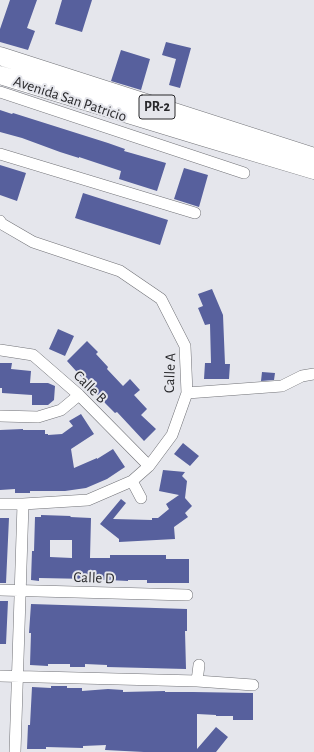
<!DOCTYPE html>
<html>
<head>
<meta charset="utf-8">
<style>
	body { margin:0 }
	canvas { display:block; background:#e5e6ec }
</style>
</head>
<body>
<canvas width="314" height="752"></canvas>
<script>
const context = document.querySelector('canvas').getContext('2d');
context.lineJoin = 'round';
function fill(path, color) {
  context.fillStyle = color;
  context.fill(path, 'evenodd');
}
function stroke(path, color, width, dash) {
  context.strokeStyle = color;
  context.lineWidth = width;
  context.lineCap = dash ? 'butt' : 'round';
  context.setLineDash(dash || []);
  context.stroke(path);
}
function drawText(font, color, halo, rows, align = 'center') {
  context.font = font + ' "Alegreya Sans",sans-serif';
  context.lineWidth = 4;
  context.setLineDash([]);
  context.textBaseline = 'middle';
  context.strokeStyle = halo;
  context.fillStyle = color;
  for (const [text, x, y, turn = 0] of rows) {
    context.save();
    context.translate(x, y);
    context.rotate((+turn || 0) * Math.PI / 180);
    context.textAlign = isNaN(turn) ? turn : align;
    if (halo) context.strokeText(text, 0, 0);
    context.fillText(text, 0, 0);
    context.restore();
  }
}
fill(new Path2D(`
	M10 0H37L27 28 35 31 28 50 0 42V29Z
	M62 0H92L82 32 55 24Z
	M166 42 191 48 180 88 169 85 176 59 162 55Z
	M121 50 150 59 141 90 111 81Z
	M0 110 12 114 13 113 108 143 125 149 124 151 166 163 157 191 119 179 121 171 79 157V158L60 152 22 138 0 132Z
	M0 165 26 173 17 201 0 195Z
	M184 168 208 175 199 207 174 199Z
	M83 193 168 220 160 245 75 218Z
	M212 289 223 315 225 364H230L229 379H204L205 363H211L210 324 205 325 198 308 203 306 198 294Z
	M58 329 74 336 65 356 49 349Z
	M87 341 98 352 96 354 108 367 107 369 123 386 130 379 140 390 134 395 147 409 141 415 156 429 144 441 117 412 115 413 105 403 67 361Z
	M0 363H12L11 369 31 371 30 383H48L55 386 54 400 48 405H32V395L2 393V388H0Z
	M262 372 275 373 274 380 261 381Z
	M81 414 94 434 71 449 74 468 97 458V459L113 449 125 467 107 479 86 488 65 491H30V493H15V489L0 490V430L23 429V430H45V434H48V435L62 434 73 426 69 421Z
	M183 443 199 456 190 466 174 454Z
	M163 470 185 472 182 476 187 481 185 498 192 506 185 513 188 517 174 527 175 539 119 542V539L100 524 121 499 126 503 113 519 152 520V518H158L169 509 166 504 179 495 159 491Z
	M41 515 71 516 70 517 91 518 90 558H110V555H166V559H189V583H147V580H128V581L89 579 39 578V581L31 580 32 551H34L35 517H41ZM50 540H72V558L50 557Z
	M0 518H9L6 583H0Z
	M0 601H8L6 644H0Z
	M31 604 187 609V631H185L186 669 107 667V665L85 664V667H70V664H48V666L30 665 31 633H29Z
	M51 686H67V688H82V691L108 689 123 690V692L165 691V692H193L253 693V720H233V716H216V715L197 714V749L216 727 228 737 216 752H144L105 750 106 745 83 746V748L46 747V749H27L28 725H30L32 687 51 688Z`), '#57609d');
const minor = new Path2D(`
	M0 92 244 173
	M0 154 195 213
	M0 221 2 224 33 242 120 271 161 299 185 346 187 393 172 435 149 466 132 481 88 500 23 504H0
	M0 350 33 355 79 395 149 466
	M187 393 282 386 302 376 314 374
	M0 416 38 417 61 410 79 395
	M132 481 141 498
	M0 590 187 595
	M0 676 197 681 253 685
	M197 681 199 665
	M15 752 23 504`);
const primary = new Path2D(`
	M0 56 314 157
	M0 75 203 137 314 170`);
stroke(minor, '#717277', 12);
stroke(primary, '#717277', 19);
stroke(minor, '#fff', 11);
stroke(primary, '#fff', 18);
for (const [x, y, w] of [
	[157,107,36]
]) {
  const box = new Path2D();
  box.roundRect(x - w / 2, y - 12, w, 24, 3);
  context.fillStyle = '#e5e6ec';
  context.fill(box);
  stroke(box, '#28282b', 1);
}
drawText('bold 14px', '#28282b', null, [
	["PR-2",157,107]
]);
drawText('15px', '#28282b', '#e5e6ec', [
	["Avenida San Patricio",70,99,18],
	["Calle A",170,373,-88],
	["Calle B",90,387,44],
	["Calle D",94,578,2]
]);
</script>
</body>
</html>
